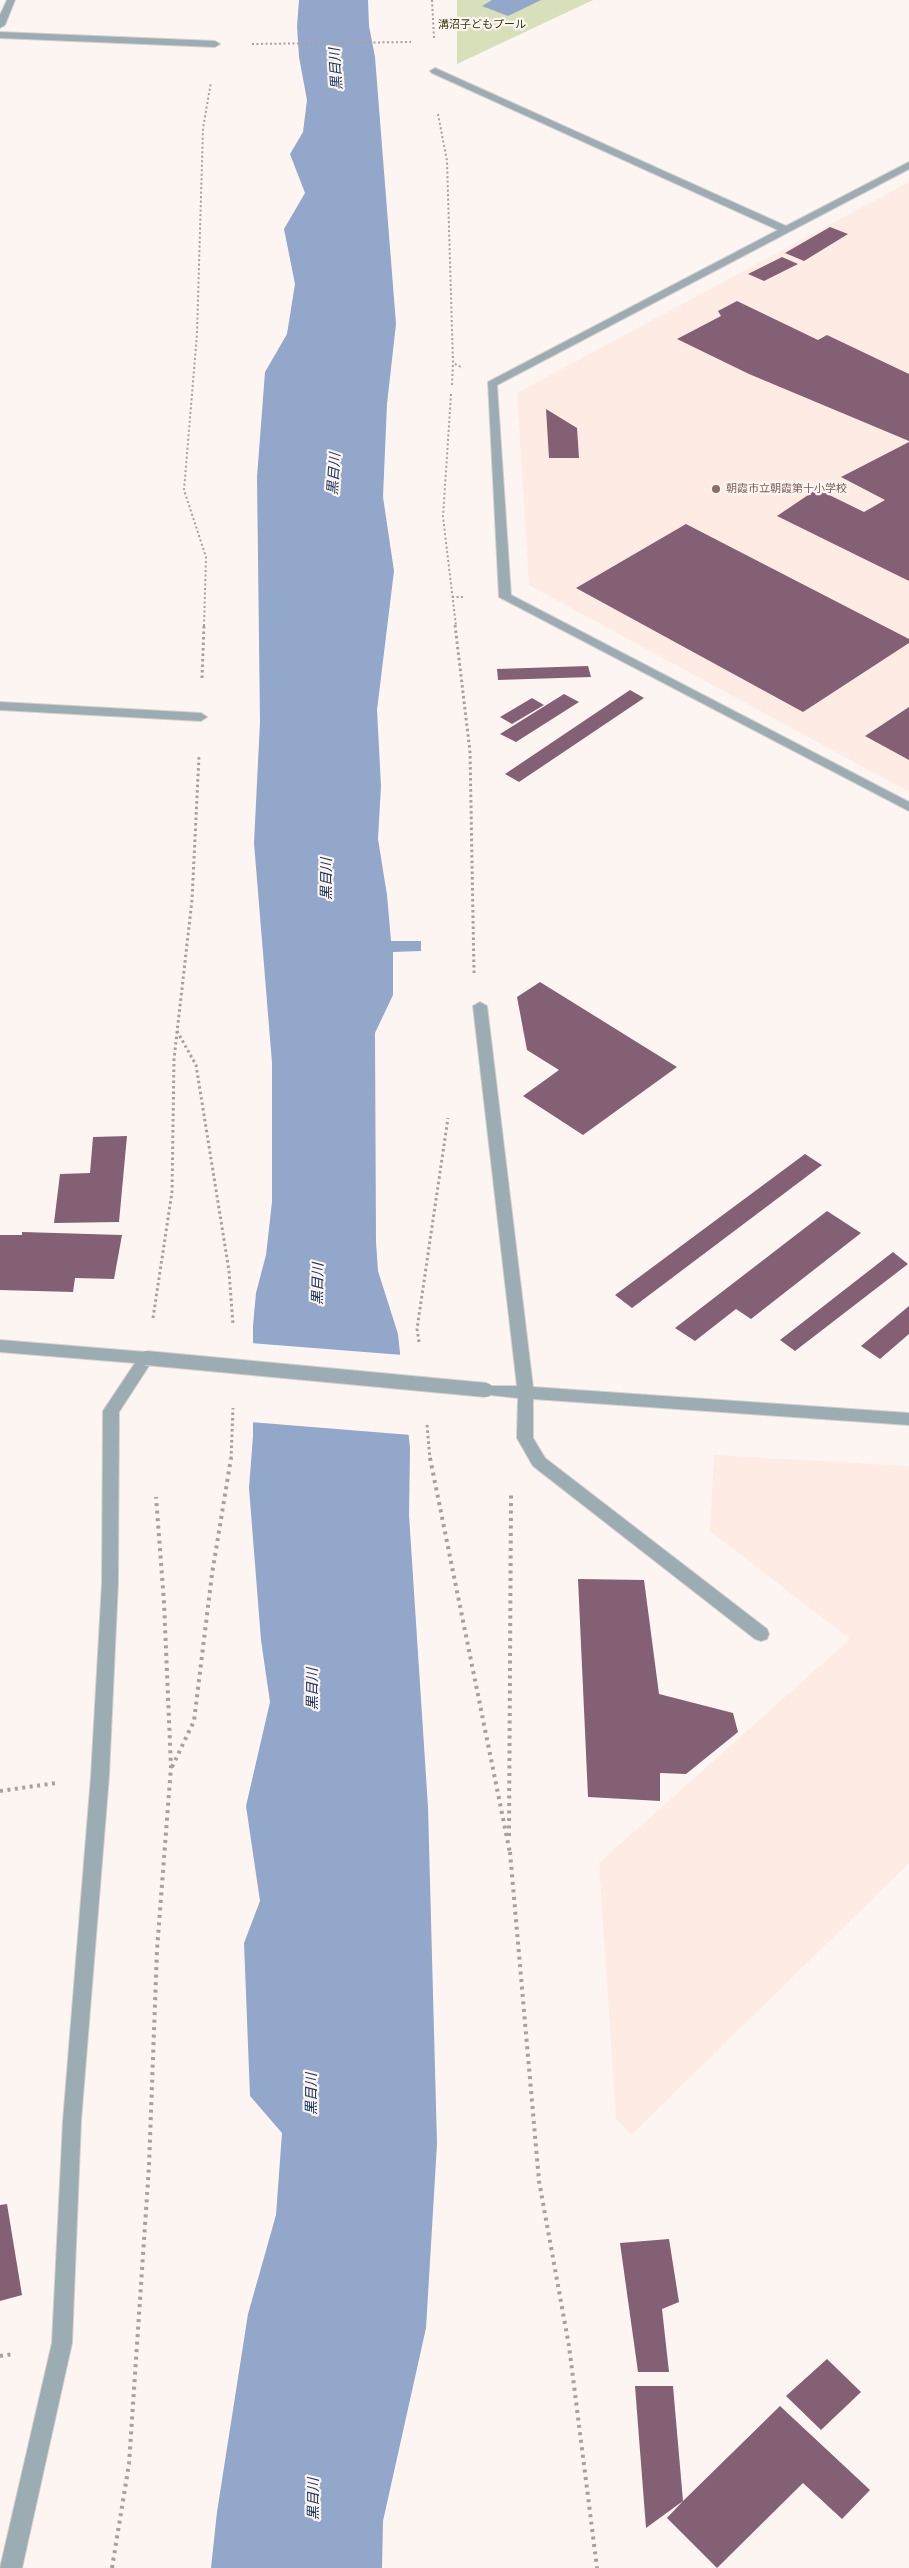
<!DOCTYPE html>
<html>
<head>
<meta charset="utf-8">
<style>
	body { margin:0 }
	canvas { display:block; background:#fdf5f2 }
</style>
</head>
<body>
<canvas width="909" height="2568"></canvas>
<script>
const context = document.querySelector('canvas').getContext('2d');
context.lineJoin = 'round';
function fill(path, color) {
  context.fillStyle = color;
  context.fill(path, 'evenodd');
}
function stroke(path, color, width, dash) {
  context.strokeStyle = color;
  context.lineWidth = width;
  context.lineCap = dash ? 'butt' : 'round';
  context.setLineDash(dash || []);
  context.stroke(path);
}
function drawText(font, color, halo, rows, align = 'center') {
  context.font = font + ' "Nunito Sans","Noto Sans JP",sans-serif';
  context.lineWidth = 4.5;
  context.setLineDash([]);
  context.textBaseline = 'middle';
  context.strokeStyle = halo;
  context.fillStyle = color;
  for (const [text, x, y, turn = 0] of rows) {
    context.save();
    context.translate(x, y);
    context.rotate((+turn || 0) * Math.PI / 180);
    context.textAlign = isNaN(turn) ? turn : align;
    if (halo) context.strokeText(text, 0, 0);
    context.fillText(text, 0, 0);
    context.restore();
  }
}
fill(new Path2D(`
	M909 182V792L529 585 517 393Z
	M714 1455 909 1466V1863L631 2135 616 2119 599 1863 850 1639 710 1531Z`), '#feebe4');
fill(new Path2D(`
	M457 0H593L457 64Z`), '#d7e0b8');
fill(new Path2D(`
	M299 0H368L369 26 375 57 396 324 387 404 383 497 394 571 377 710 381 786 378 839 387 895 391 941H421V951L393 952V995L375 1033 376 1242 378 1271 398 1334 410 1448 409 1515 428 1807 437 2144 426 2328 383 2521 382 2568H211L217 2512 248 2314 276 2215 282 2133 250 2096 244 1943 260 1901 246 1806 270 1702 261 1640 249 1488 253 1436V1326L256 1293 266 1255 272 1202V1063L254 843 260 722 257 477 265 372 287 334 295 284 284 229 305 193 290 154 303 132 307 100 299 57 297 26Z
	M492 0H541L508 16 482 6Z`), '#92a7ca');
fill(new Path2D(`
	M250 1343 403 1355 411 1435 250 1422Z`), '#fdf5f2');
fill(new Path2D(`
	M830 227 848 234 804 261 785 253Z
	M782 257 798 264 764 281 748 274Z
	M737 301 818 340 827 335 909 374V441L749 374 677 339 721 316 718 311Z
	M546 409 577 428 579 458H549Z
	M909 442V581L777 516 817 489 864 512 885 500 841 477Z
	M686 524 909 639V643L803 712 576 588Z
	M588 666 591 677 498 680 497 669Z
	M630 690 644 698 519 782 505 774Z
	M564 694 579 702 516 742 500 734Z
	M532 698 544 705 512 724 500 717Z
	M909 707V760L865 736Z
	M540 982 677 1067 583 1135 523 1096 559 1070 527 1050 517 997Z
	M127 1136 119 1222 54 1223 60 1174 90 1173 93 1137Z
	M805 1154 822 1165 632 1308 615 1295Z
	M827 1211 861 1233 751 1319 736 1309 695 1341 675 1328Z
	M22 1232 122 1235 114 1279 75 1278 73 1292 0 1290V1235H22Z
	M893 1252 908 1264 795 1351 780 1340Z
	M909 1306V1334L880 1359 861 1346Z
	M578 1579 644 1580 659 1694 733 1713 738 1732 686 1774 660 1773V1801L588 1797Z
	M7 2204 22 2295 0 2301V2205Z
	M669 2239 679 2302 662 2309 669 2372H638L620 2243Z
	M827 2359 861 2392 821 2430 786 2396Z
	M635 2386H673L683 2501 780 2406 870 2490 842 2519 803 2483 717 2568 667 2518 683 2501 646 2528Z`), '#846075');
const minor = new Path2D(`
	M7 0H15L5 25 0 28V15Z
	M0 32 215 41 220 44 215 47 0 38Z
	M435 68 786 226 909 162V169L497 385 511 595 909 802V811L499 597 488 382 778 230 432 73 430 71Z
	M0 702 201 713 207 717 201 721 0 710Z
	M480 1002 487 1006 533 1387 909 1413V1425L533 1399V1438L545 1458 767 1629 769 1634 767 1639 761 1641 755 1639 533 1466 517 1438 518 1398 481 1394 478 1390 481 1386H517L473 1006Z
	M0 1340 146 1352 151 1354 154 1358 119 1412 118 1583 109 1776 81 2121 72 2343 22 2568H0L52 2343 63 2121 91 1776 102 1583 103 1411 135 1363 0 1352Z`);
stroke(minor, '#d8d0cc', 2);
stroke(new Path2D(`
	M432 0 434 38
	M252 44 411 42
	M438 114 447 161 453 363 463 368
	M452 385 453 363
	M451 394 443 517 456 626
	M452 597H465
	M204 626 206 557 184 490 197 334 203 128 211 82`), '#a9a09c', 2, [2, 2.5]);
stroke(new Path2D(`
	M455 625 470 752 474 973
	M202 678 204 625
	M177 1031 196 1065 229 1271 233 1325
	M153 1318 172 1192 174 1059 192 900 199 756
	M419 1342 417 1329 448 1118
	M427 1425 430 1459
	M231 1459 233 1408`), '#a9a09c', 3, [2.5, 3]);
stroke(new Path2D(`
	M430 1458 510 1853
	M172 1767 194 1721 212 1574 231 1458
	M0 1791 56 1783
	M509 1836 511 1495
	M510 1852 539 2181 569 2346 597 2568
	M0 2356 13 2354
	M112 2568 129 2464 149 2166 157 1950 171 1767 164 1602 156 1497`), '#a9a09c', 4, [3, 4.5]);
fill(minor, '#9bacb3');
const minorBridge = new Path2D(`
	M146 1358 486 1390`);
stroke(minorBridge, '#d8d0cc', 16, []);
stroke(minorBridge, '#9bacb3', 14);
for (const [x, y, r, color] of [
	[716,489,5,"#8d6e63"]
]) {
  const dot = new Path2D();
  dot.arc(x, y, r, 0, 2 * Math.PI);
  context.fillStyle = color;
  context.fill(dot);
  stroke(dot, '#fdf5f2', 2);
}
drawText('11px', '#343b0a', '#fdf5f2', [
	["溝沼子どもプール",482,25]
]);
drawText('11px', '#785e54', '#fdf5f2', [
	["朝霞市立朝霞第十小学校",726,489]
], 'left');
drawText('italic 14px', '#1a3562', '#fdf5f2', [
	["黒目川",337,69,-94],
	["黒目川",335,474,-86],
	["黒目川",328,879,-90],
	["黒目川",319,1284,-89],
	["黒目川",314,1689,-90],
	["黒目川",313,2094,-90],
	["黒目川",315,2499,-90]
]);
</script>
</body>
</html>
